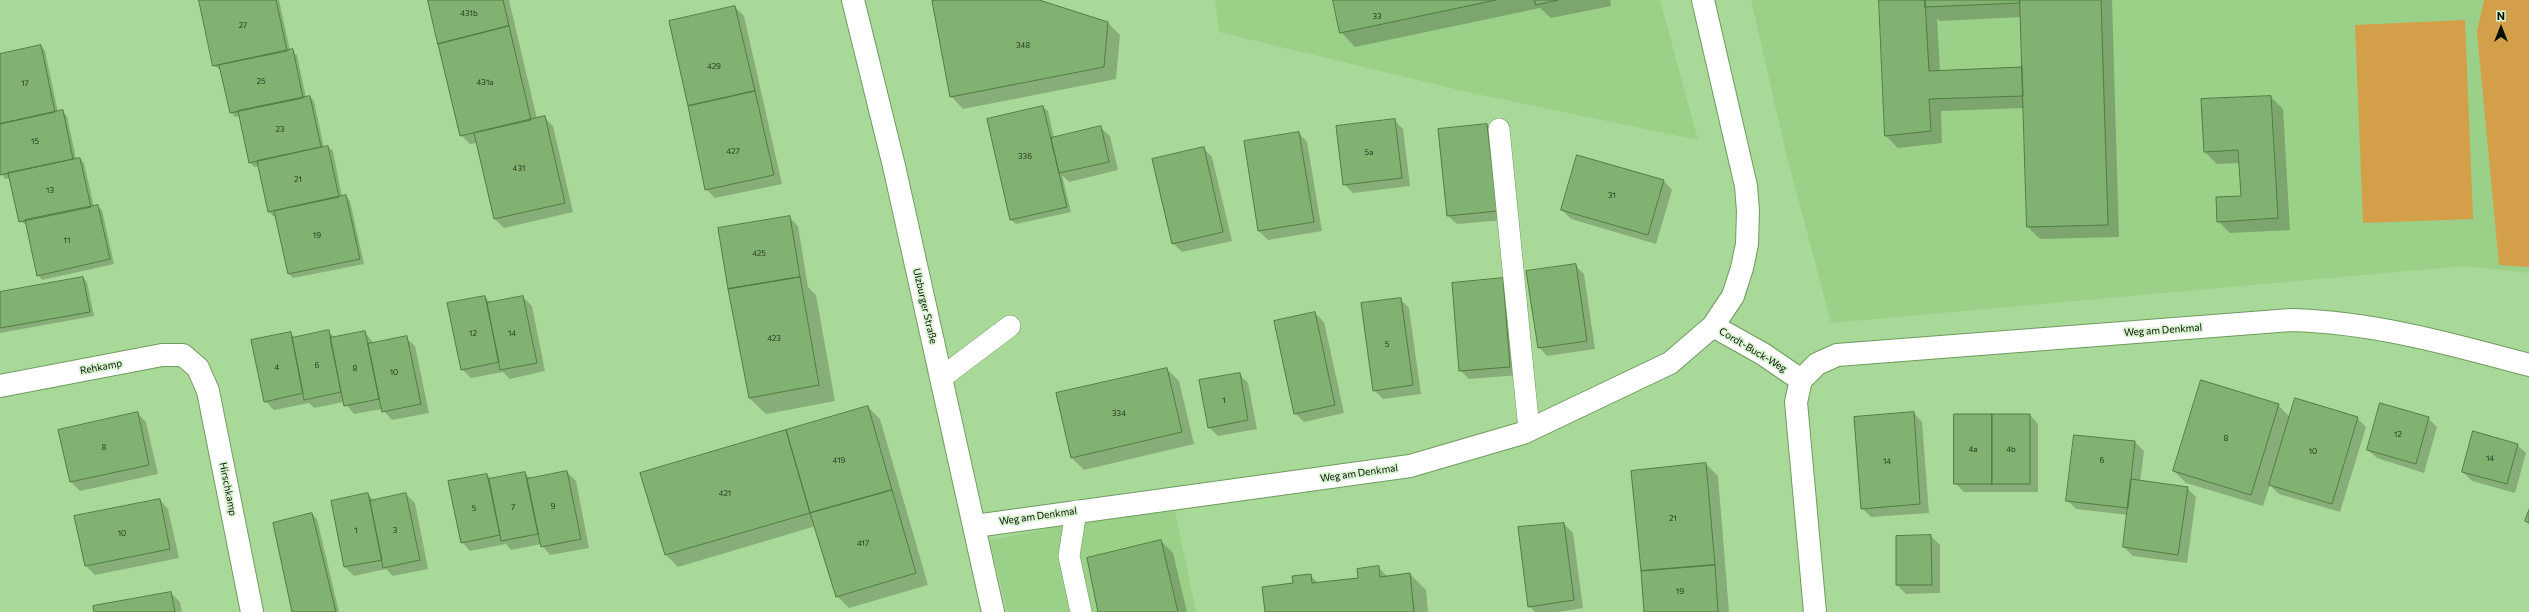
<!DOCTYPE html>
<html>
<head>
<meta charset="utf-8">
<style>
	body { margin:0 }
	#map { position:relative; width:2529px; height:612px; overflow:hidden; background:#a9d998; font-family:Commissioner,sans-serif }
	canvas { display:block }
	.north { position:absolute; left:2481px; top:8px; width:40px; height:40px; -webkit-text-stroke:3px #daf3d2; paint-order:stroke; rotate:0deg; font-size:11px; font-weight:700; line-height:16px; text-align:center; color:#021100 }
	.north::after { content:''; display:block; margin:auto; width:14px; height:18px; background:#021100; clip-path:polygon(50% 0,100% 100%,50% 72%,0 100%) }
</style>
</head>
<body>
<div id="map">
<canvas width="2529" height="612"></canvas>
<div class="north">N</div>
</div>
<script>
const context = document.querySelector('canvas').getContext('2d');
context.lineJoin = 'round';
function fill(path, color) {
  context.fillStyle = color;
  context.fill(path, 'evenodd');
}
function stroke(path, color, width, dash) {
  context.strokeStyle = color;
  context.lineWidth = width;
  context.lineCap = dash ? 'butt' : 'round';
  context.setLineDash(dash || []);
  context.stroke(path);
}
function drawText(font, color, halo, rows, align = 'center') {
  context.font = font + ' Commissioner,sans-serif';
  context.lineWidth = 3.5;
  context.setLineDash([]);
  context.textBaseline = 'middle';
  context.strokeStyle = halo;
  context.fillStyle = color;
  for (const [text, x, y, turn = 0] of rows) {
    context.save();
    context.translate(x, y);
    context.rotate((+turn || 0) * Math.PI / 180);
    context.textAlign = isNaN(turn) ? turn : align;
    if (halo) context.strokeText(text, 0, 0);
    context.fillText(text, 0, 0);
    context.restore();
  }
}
fill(new Path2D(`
	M1215 0H1660L1698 140 1467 92 1219 32Z
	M1751 0H2529V273L2464 266 1831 323 1786 153Z
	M1175 511 1196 612H1007L990 540 1078 523Z`), '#9bd089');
fill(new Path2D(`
	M2484 0H2529V267L2499 265 2477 32Z
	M2465 20 2473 219 2363 223 2355 25Z`), '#d39f48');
fill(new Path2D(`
	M200 0H279L290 51 297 55 306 98 310 97 314 101 324 148 328 147 333 151 342 197 346 196 350 201 364 264 293 278 289 274 276 216H273L269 212 259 166 254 167 250 162 240 116 235 117 231 112 221 70 214 66Z
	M429 0H509L537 119 544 117 553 126 573 212 504 228 495 219 477 143 470 144 461 135Z
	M942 0H1036L1108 23 1120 35 1116 79 963 109 951 96Z
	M1334 0H1610L1611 6 1551 18 1540 8 1355 47 1341 32Z
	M1880 0H2112L2119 237 2040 239 2028 227 2024 108 1941 111 1942 143 1898 148 1886 136ZM2021 17 2023 68 1940 71 1937 18 1940 21Z
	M735 7 744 16 782 184 715 198 706 189Z
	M41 46 45 51 58 112 62 111 67 116 76 159H80L84 163 94 207 97 206 102 210 114 264 42 280 38 275 27 225 20 221 11 178 5 179 0 172V55Z
	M2271 97 2283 109 2290 230 2230 233 2218 221 2242 197 2240 163 2217 164 2205 152Z
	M1043 107 1048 111 1054 138 1101 128 1110 136 1118 170 1069 182 1062 175 1071 212 1016 224 1011 220 988 120Z
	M1394 120 1403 129 1410 186 1353 193 1344 184Z
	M1487 125 1496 134 1505 220 1457 224 1448 216Z
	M1299 133 1307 142 1322 231 1268 240 1259 231Z
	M1203 148 1212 157 1232 241 1182 252 1173 243Z
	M1664 181 1672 190 1656 244 1571 219 1562 210Z
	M789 217 798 226 808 287 816 295 835 401 766 414 749 398 729 291Z
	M1575 265 1584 274 1595 349 1547 356 1539 347Z
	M83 278 87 282 94 316 0 333V293Z
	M1503 279 1512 288 1519 375 1469 379 1460 370Z
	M485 297 491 303 523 297 532 306 545 371 510 379 503 372 471 378 462 369Z
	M1400 299 1409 308 1421 394 1383 399 1374 390Z
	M1315 313 1324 322 1344 413 1304 422 1295 413Z
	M328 331 335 338 365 332 374 344 406 338 415 346 429 413 392 420 382 409 354 414 344 402 314 408 309 403 274 410 265 401 290 333 295 338Z
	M1167 369 1179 381 1194 444 1084 470 1072 458Z
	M1239 374 1248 383 1257 429 1218 436 1209 427Z
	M2278 405 2290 417 2357 418 2366 427 2340 512 2279 494 2270 485 2263 506 2186 483 2174 471Z
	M868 407 880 419 928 585 849 608 837 596 816 526 678 567 666 555Z
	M137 413 146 422 158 474 80 491 71 482 60 431Z
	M1914 413 1922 422 1929 513 1871 517 1862 508Z
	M2030 415 2038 424V492H1964L1955 483Z
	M2428 418 2437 427 2424 473 2377 458 2368 450Z
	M2135 442 2144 451 2140 482 2187 488 2196 497 2187 563 2133 556 2124 547 2128 515 2076 509 2067 500Z
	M2517 445 2526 453 2515 493 2472 481 2463 472Z
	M1706 464 1718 476 1729 612H1645Z
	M567 472 576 481 589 548 550 555 541 544 511 550 506 544 470 551 462 542 487 475 492 480 525 473 531 479Z
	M368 494 374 501 406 494 415 503 428 569 393 576 386 569 354 576 345 567Z
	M160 500 168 509 179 558 95 575 86 566 76 517Z
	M312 514 317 519 339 612H293Z
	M1564 524 1573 533 1583 608 1558 612H1535L1529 606Z
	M1931 536 1940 545V593L1906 594 1897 585Z
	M1161 541 1173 553 1187 612H1099Z
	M1379 568 1388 577 1410 574 1426 590 1428 612H1266L1294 584 1310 575 1318 583 1359 579Z
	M171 593 180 602 182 612H95Z`), '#0003');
const building = new Path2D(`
	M199 0H276L287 51 213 66Z
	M428 0H503L509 26 438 44Z
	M937 0H1039L1108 22 1104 67 950 97 932 1Z
	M1333 0H1496L1340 33Z
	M1535 0H1558L1536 5Z
	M1879 0H1925L1929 71 2022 67 2023 96 1929 99 1931 131 1885 136Z
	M1925 0H2020V3L1925 7Z
	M2020 0H2101L2108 225 2027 227Z
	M735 6 755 91 688 106 669 21Z
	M509 26 531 120 460 136 438 44Z
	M41 45 55 112 0 124V54Z
	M293 49 303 98 230 113 219 65Z
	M755 91 774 175 705 190 688 106Z
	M310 96 321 147 249 163 238 111Z
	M2271 96 2278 218 2217 222 2216 197 2241 196 2238 150 2204 152 2201 99Z
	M1043 106 1067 207 1010 220 987 119Z
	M63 110 73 159 0 175V124Z
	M545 116 565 203 494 219 474 133Z
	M1395 119 1402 178 1343 185 1336 126Z
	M1487 124 1497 211 1447 216 1438 129Z
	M1101 126 1109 162 1059 173 1051 138Z
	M1299 132 1314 222 1258 231 1244 141Z
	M328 146 339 197 268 212 257 161Z
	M1204 147 1223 232 1172 244 1152 159Z
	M1577 155 1664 180 1648 235 1561 210Z
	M80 158 91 207 19 222 8 173Z
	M346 195 360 259 288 274 274 211Z
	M98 205 110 259 37 276 25 220Z
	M790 216 800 277 728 289 718 228Z
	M1576 264 1587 341 1538 348 1526 271Z
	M83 277 90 312 0 328V292Z
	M800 277 819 385 749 398 728 289Z
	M1503 278 1510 367 1459 371 1452 283Z
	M485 296 499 362 461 370 447 303Z
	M523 296 537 363 500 370 487 303Z
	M1401 298 1413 385 1373 391 1361 303Z
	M1315 312 1335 405 1294 414 1274 321Z
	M329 330 341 392 304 400 292 338Z
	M365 331 379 399 344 406 330 338Z
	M291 332 303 393 264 402 251 340Z
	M407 336 421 404 382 412 368 344Z
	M1167 368 1182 432 1071 458 1056 393Z
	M1240 373 1248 420 1208 428 1199 380Z
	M2201 380 2279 404 2251 495 2173 471Z
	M2295 398 2358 417 2332 504 2269 485Z
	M2380 403 2429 417 2416 464 2367 450Z
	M868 406 892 490 810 513 786 430Z
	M138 412 149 465 70 482 58 430Z
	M1914 412 1920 504 1861 509 1854 417Z
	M1954 414H1992V484H1954Z
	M1992 414H2030V484H1992Z
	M786 430 810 513 665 555 640 473Z
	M2473 431 2518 444 2507 484 2462 472Z
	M2074 435 2135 441 2128 508 2066 501Z
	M1706 463 1715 565 1641 571 1631 471Z
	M567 471 581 539 541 547 527 479Z
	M525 472 538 534 501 541 489 479Z
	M487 474 500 535 461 543 448 481Z
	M2131 479 2188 487 2178 555 2123 547Z
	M892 490 916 573 836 597 810 513Z
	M368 493 382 560 344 567 331 501Z
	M406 493 420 560 383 568 370 501Z
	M160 499 170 549 85 566 74 516Z
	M2529 510V523L2525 521Z
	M312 513 336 612H292L273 523Z
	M1564 523 1574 600 1528 607 1518 527Z
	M1931 535 1932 585H1896V536Z
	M1161 540 1178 612H1098L1087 558Z
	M1715 565 1718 612H1644L1641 571Z
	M1379 566 1380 577 1410 573 1414 612H1265L1262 587 1293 583 1292 576 1311 574 1312 583 1358 578 1357 569Z
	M171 592 175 612H94L93 606Z`);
fill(building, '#82b272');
stroke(building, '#507d40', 1);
const lane = new Path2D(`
	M1499 129 1529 430
	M941 378 1010 326
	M1076 511 1069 556 1081 612`);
const street = new Path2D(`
	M1713 326 1763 354 1801 380
	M1801 380 1817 364 1837 355 2291 320C2372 322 2452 344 2529 365
	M1801 380 1796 402 1815 612
	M0 386 162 355H183L198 368 208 391 252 612
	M975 526 1410 466 1523 433 1670 363 1713 326 1733 296 1742 268 1747 244 1748 211 1746 186 1703 0`);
const secondary = new Path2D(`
	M853 0 894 166 993 612`);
stroke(lane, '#6e9c5e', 22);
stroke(street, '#6e9c5e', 24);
stroke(secondary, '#6e9c5e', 24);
stroke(lane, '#fff', 21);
stroke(street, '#fff', 22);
stroke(secondary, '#fff', 22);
drawText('8px', '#22391c', null, [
	["431b",469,13],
	["33",1377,16],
	["27",243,25],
	["348",1023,45],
	["429",714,66],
	["25",261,81],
	["431a",485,82],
	["17",25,83],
	["23",280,129],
	["15",35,141],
	["427",733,151],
	["5a",1369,152],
	["336",1025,156],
	["431",519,168],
	["21",298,179],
	["13",50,190],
	["31",1612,195],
	["19",317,235],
	["11",67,240],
	["425",759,253],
	["12",473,333],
	["14",512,333],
	["423",774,338],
	["5",1387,344],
	["6",317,365],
	["4",277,367],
	["8",355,368],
	["10",394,372],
	["1",1224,400],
	["334",1119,413],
	["12",2398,434],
	["8",2226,438],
	["8",104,447],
	["4a",1973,449],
	["4b",2011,449],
	["10",2313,451],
	["14",2490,458],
	["419",839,460],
	["6",2102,460],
	["14",1887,461],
	["421",725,493],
	["9",553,506],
	["7",513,507],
	["5",474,508],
	["21",1673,518],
	["1",356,530],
	["3",395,530],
	["10",122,533],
	["417",863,543],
	["19",1680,591]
]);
drawText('10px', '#021100', '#daf3d2', [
	["Ulzburger Straße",925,306,77],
	["Weg am Denkmal",2163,330,-4],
	["Cordt-Buck-Weg",1753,350,31],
	["Rehkamp",101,367,-11],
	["Weg am Denkmal",1359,473,-8],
	["Hirschkamp",228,489,79],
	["Weg am Denkmal",1038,516,-8]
]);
</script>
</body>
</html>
